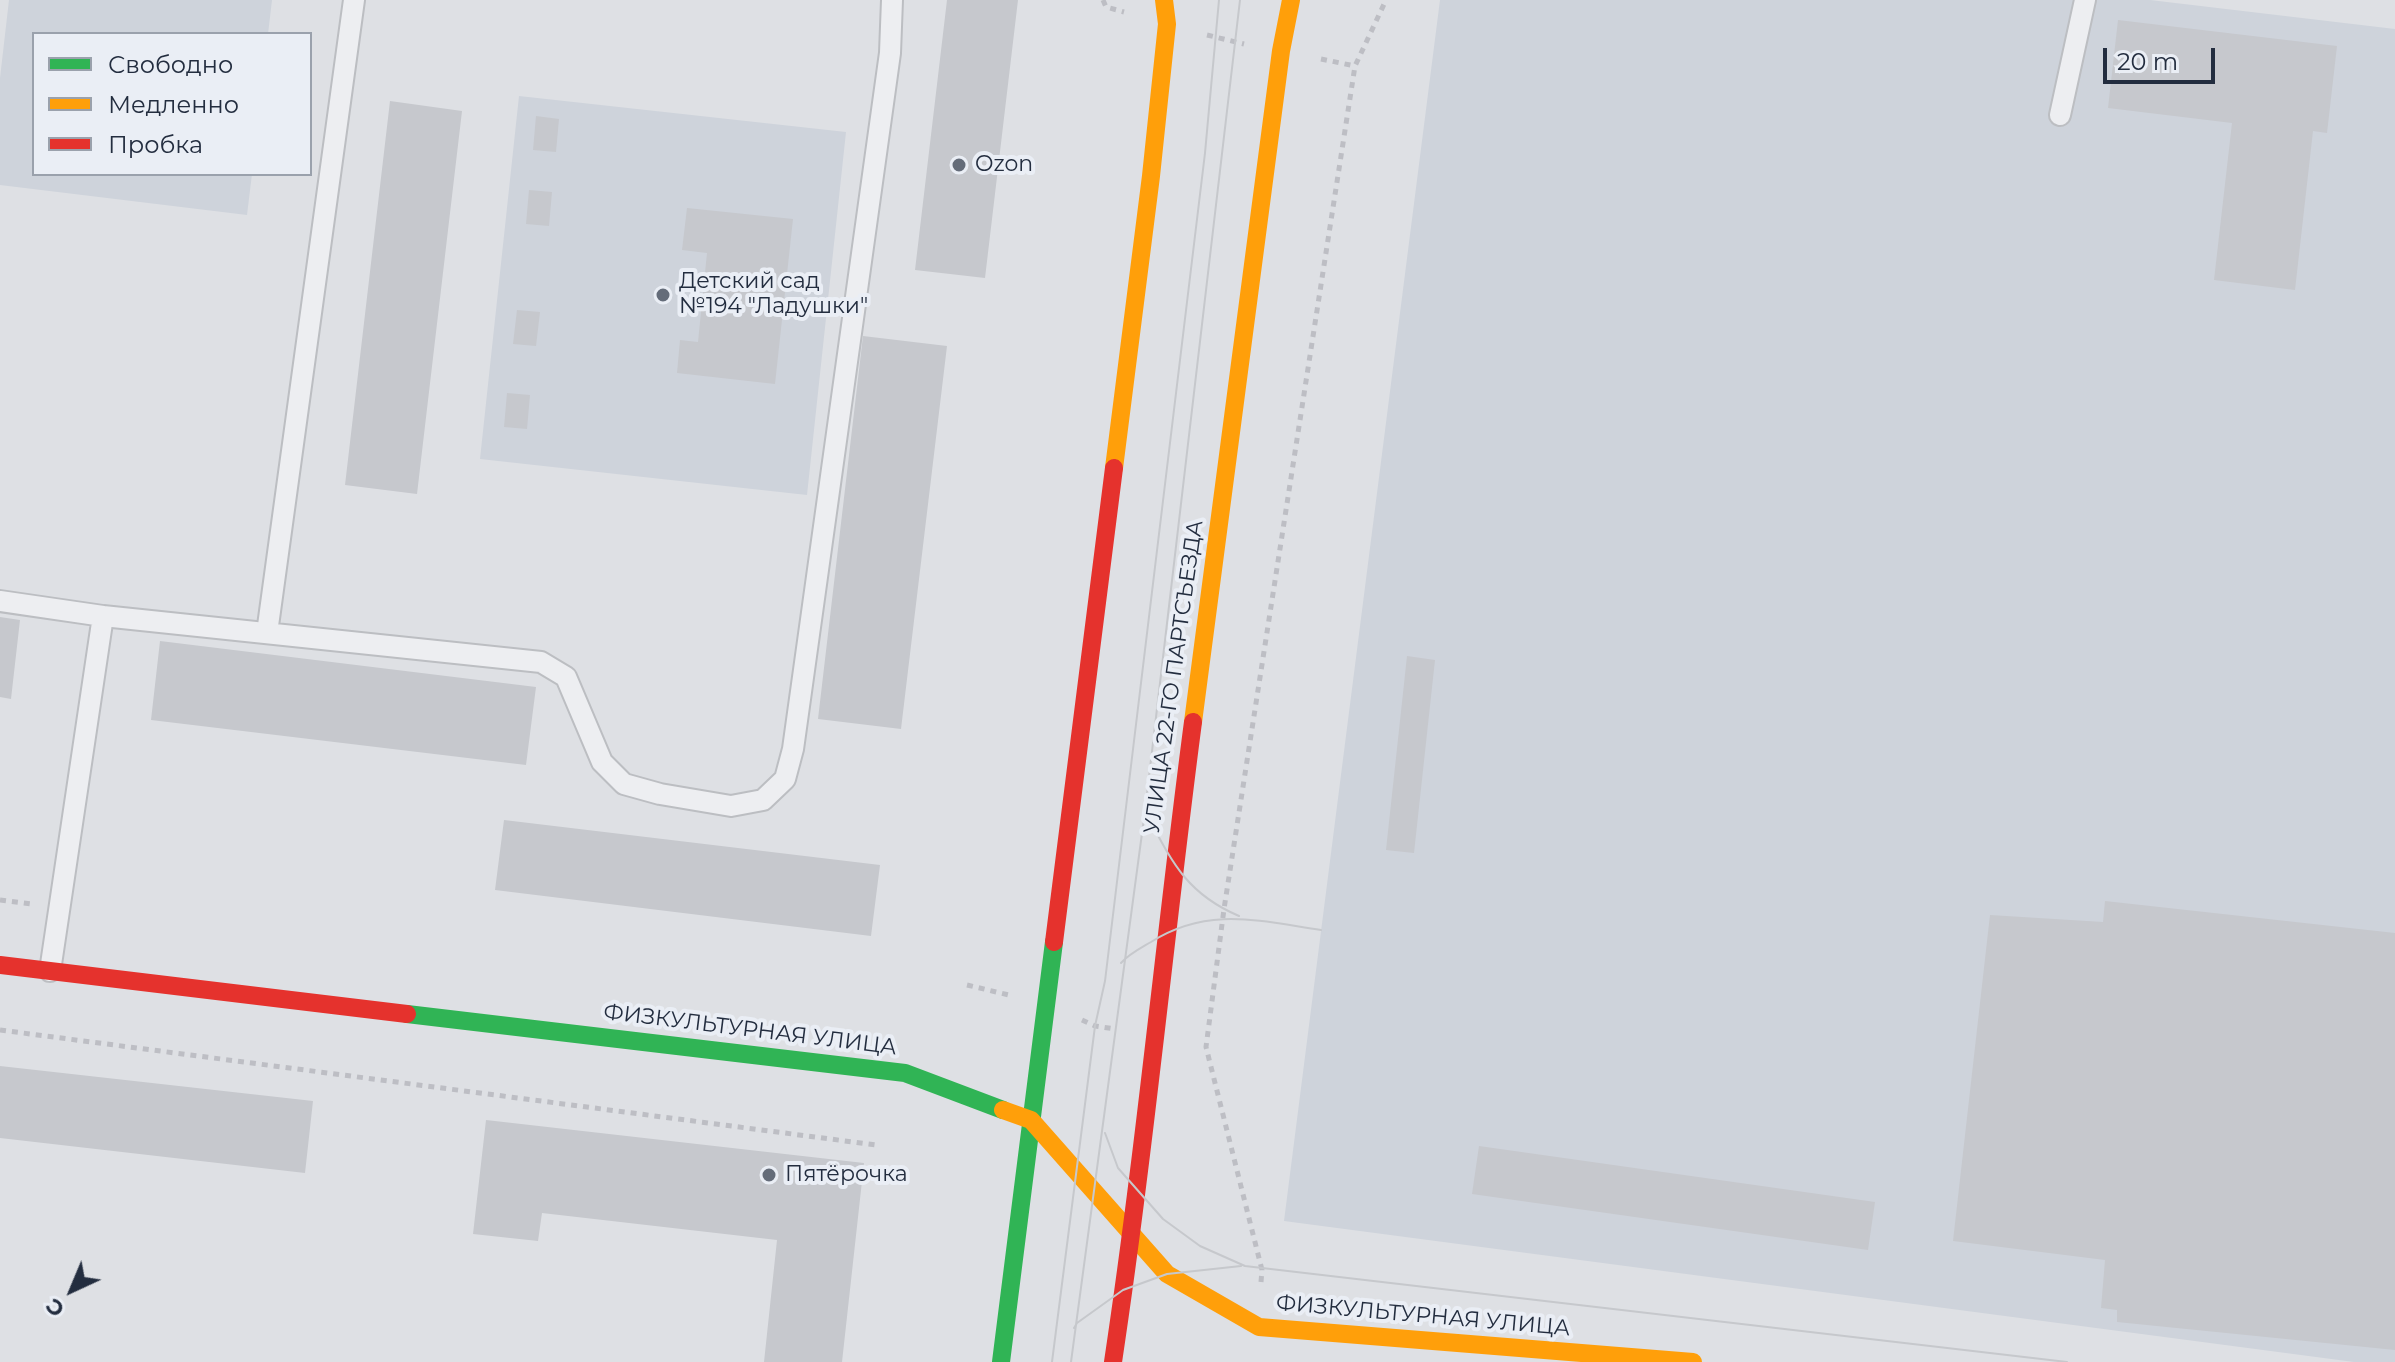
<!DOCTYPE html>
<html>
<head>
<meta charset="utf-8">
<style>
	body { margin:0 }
	#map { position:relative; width:2395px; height:1362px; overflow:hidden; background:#dee0e4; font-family:Montserrat,sans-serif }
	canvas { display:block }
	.legend { position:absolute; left:32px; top:32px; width:280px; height:144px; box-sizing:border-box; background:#eaeef5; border:2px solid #9aa1ac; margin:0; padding:10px 14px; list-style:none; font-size:24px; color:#232d3f }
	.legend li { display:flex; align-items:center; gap:16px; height:40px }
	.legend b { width:40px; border:2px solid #9aa1ac }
	.north { position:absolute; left:32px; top:1250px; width:80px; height:80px; -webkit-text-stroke:6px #eaeef5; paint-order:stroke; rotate:224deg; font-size:22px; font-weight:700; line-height:32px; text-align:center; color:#232d3f }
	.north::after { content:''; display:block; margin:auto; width:28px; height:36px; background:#232d3f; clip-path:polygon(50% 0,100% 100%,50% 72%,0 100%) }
	.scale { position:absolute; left:2103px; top:48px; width:112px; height:36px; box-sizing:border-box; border:4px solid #232d3f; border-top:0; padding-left:10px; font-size:24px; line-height:28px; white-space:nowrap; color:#232d3f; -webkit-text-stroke:6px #eaeef5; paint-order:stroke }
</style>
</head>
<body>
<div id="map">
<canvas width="2395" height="1362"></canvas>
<ul class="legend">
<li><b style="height:10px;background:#30b455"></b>Свободно</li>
<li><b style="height:10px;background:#ff9f0a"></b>Медленно</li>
<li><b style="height:10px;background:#e5322d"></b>Пробка</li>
</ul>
<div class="north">С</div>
<div class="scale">20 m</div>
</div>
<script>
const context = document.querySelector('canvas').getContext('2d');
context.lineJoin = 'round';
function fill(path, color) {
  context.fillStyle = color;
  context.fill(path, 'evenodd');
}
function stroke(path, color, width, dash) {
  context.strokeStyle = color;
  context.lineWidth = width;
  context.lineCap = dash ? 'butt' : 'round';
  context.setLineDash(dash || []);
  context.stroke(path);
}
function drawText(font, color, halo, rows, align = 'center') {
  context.font = font + ' Montserrat,sans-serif';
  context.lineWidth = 8;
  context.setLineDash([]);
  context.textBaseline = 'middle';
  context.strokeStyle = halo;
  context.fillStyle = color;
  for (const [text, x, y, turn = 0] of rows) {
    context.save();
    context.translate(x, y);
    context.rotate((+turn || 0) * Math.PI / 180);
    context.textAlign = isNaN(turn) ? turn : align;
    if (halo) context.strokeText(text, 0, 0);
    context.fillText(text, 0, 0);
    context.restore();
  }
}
fill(new Path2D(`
	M9 0H272L268 34H34V174H252L247 215 0 185V78Z
	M1440 0H2150L2395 29V1362H2354L1284 1221Z
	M519 96 846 132 807 495 480 459Z`), '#ced3db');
fill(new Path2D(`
	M947 0H1018L985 278 915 270Z
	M2118 20 2337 46 2327 133 2313 131 2295 290 2214 280 2232 123 2108 108Z
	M390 101 462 111 417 494 345 485Z
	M536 116 559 119 556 152 533 150Z
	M529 190 552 192 549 226 526 224Z
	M687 208 793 219 775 384 677 373 680 340 698 342 707 253 682 250Z
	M517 310 540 312 536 346 513 344Z
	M863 336 947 346 901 729 818 719Z
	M507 393 530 395 527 429 504 427Z
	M0 617 20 620 11 699 0 697Z
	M160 641 536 687 526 765 151 720Z
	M1407 656 1435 660 1414 853 1386 850Z
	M504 820 880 865 871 936 495 890Z
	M2105 901 2395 933V1350L2117 1322V1310L2101 1308 2105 1260 1953 1241 1990 915 2103 922Z
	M0 1066 313 1101 305 1173 0 1138Z
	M486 1120 864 1163 842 1362H764L777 1240 542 1213 538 1241 473 1234Z
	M1479 1146 1875 1202 1868 1250 1472 1194Z`), '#c6c8cd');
const lane = new Path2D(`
	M2060 115 2085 0
	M0 601 103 616 541 662 566 677 602 762 624 784 660 794 731 806 763 800 785 779 793 749 890 53 892 0
	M267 633 354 0
	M50 971 103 616`);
stroke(lane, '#bcbec2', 24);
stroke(new Path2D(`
	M1103 0 1106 7 1124 12
	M1207 35 1244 44
	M1321 59 1355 66
	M0 900 31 904
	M967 985 1009 995
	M1082 1020 1095 1026 1115 1029
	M0 1030 876 1145
	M1261 1282 1262 1270 1206 1047 1224 909 1355 66 1386 0`), '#bdbec4', 5, [6, 6]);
stroke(lane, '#edeef1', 20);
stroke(new Path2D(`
	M407 1014 905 1073 1003 1110
	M1001 1362 1054 942`), '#30b455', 18);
stroke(new Path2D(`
	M1114 468 1151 176 1167 24 1164 0
	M1193 722 1281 51 1291 0
	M1003 1110 1031 1120 1167 1274 1259 1327 1693 1362`), '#ff9f0a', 18);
stroke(new Path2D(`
	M1054 942 1114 468
	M0 965 407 1014
	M1113 1362C1145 1149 1165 935 1193 722`), '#e5322d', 18);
stroke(new Path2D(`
	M1145 811C1171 860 1185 893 1239 916
	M1121 963C1129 954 1141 948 1151 942 1208 906 1259 921 1321 930
	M1105 1133 1118 1168 1163 1219 1200 1246 1245 1266 2067 1362
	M1074 1328 1077 1323 1123 1290 1167 1274 1241 1266
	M1052 1362 1095 1026 1105 981 1205 153 1219 0
	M1071 1362 1145 811 1240 0`), '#c6c8cc', 2);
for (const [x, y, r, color] of [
	[959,165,8,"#646c79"],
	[663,295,8,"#646c79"],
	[769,1175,8,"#646c79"]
]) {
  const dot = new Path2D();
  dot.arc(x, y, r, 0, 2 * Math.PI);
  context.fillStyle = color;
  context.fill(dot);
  stroke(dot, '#eaeef5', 3);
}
drawText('22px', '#232d3f', '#eaeef5', [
	["Ozon",975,165],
	["Детский сад",679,282],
	["№194 \"Ладушки\"",679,307],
	["Пятёрочка",785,1175]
], 'left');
drawText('22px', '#232d3f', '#eaeef5', [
	["УЛИЦА 22-ГО ПАРТСЪЕЗДА",1174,677,-82],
	["ФИЗКУЛЬТУРНАЯ УЛИЦА",750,1030,7],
	["ФИЗКУЛЬТУРНАЯ УЛИЦА",1423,1316,5]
]);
</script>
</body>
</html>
